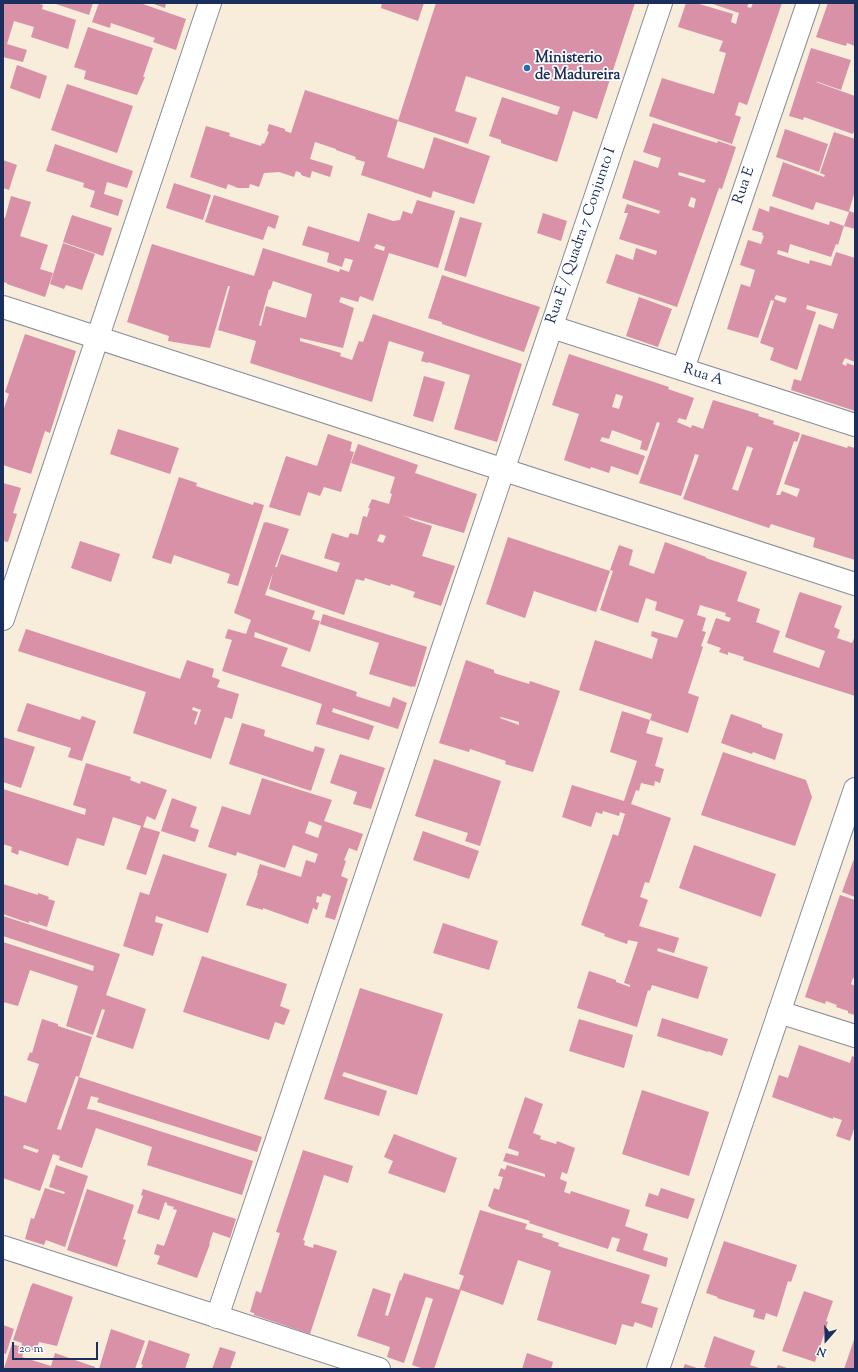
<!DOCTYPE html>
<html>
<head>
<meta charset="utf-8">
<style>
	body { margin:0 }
	#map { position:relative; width:858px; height:1372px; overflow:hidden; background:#f8ecdb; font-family:"Sorts Mill Goudy",serif }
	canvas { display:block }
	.frame { position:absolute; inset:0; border:4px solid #1b2f5e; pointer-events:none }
	.north { position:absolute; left:806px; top:1320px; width:40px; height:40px; -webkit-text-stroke:3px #fff; paint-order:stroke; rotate:200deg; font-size:11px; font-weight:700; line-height:16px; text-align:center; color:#1b2f5e }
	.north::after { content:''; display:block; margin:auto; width:14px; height:18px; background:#1b2f5e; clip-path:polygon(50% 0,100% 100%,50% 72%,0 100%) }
	.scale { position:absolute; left:12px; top:1342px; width:86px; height:18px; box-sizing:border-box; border:2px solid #1b2f5e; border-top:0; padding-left:5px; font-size:12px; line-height:14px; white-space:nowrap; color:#1b2f5e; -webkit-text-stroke:3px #fff; paint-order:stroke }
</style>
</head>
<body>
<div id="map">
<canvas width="858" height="1372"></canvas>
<div class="frame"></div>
<div class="north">N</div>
<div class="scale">20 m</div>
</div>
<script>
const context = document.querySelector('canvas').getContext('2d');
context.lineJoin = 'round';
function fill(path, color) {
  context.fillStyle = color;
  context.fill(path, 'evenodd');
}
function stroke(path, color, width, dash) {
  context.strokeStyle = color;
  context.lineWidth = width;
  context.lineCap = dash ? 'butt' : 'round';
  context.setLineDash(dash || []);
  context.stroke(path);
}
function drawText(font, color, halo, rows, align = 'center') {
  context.font = font + ' "Sorts Mill Goudy",serif';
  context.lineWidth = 3.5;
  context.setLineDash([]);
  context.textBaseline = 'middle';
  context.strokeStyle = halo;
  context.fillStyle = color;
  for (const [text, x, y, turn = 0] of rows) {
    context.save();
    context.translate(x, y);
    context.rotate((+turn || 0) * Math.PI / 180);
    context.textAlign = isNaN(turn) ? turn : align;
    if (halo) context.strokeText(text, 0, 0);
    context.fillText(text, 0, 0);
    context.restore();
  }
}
fill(new Path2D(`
	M3 3H37L43 5 42 9 76 20 68 49 31 37 34 27 14 21 7 44 27 50 23 62 3 57Z
	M53 3H93L89 15Z
	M99 3H140L186 19 176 50 153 42 155 38 111 23 110 28 92 22Z
	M151 3H166L165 8Z
	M382 3H424L418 21 381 8Z
	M436 3H635L597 119 573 111 557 162 501 143V140L489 136 502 97 557 115 560 107 466 76 455 111 477 118 468 144 398 121Z
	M686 3H696L733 14 731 22 736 24 739 13 710 3H749L747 7 751 8 753 3H782L747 105 739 102 735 115 741 117 732 144 649 116 662 78 714 94 726 53 719 51 723 41 678 27Z
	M828 3 855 4V46L847 43 846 46 816 37Z
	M88 27 153 48 143 77H145L137 95 84 79 86 71 74 67Z
	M811 48 851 60 841 90 818 82H816L855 96V128L853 134 804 117 803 120 789 116Z
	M17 65 47 76 40 99 10 88Z
	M67 84 133 106 117 153 51 130Z
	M305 90 398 120 387 157 424 169 434 137 490 156 474 204 433 191 431 198 361 175 365 162 355 159 356 157 336 150V149L315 142 310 159 333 166 330 177 312 171 310 178 301 175V173L296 171 294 177 279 172 264 173 259 187 250 184 249 188H238L228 184 226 189 190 177 206 126 230 133 229 136 261 146 262 143 264 144 269 132 267 131 269 124 285 129V131L291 133Z
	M653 123 717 143 718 141 736 147 722 189 719 188 677 307 606 283 616 254 633 260 636 248 656 255 657 251 619 239 628 213H624L627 204 659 214 660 211 622 198 634 160 658 168 661 158 643 152ZM679 172 706 180 704 183 678 175ZM691 197 696 199 694 208 688 206Z
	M785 129 828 144 819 172 776 157Z
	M834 132 855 139V191L849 211 855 213V229L844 226 838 245 836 244 831 257 790 244 788 253 778 250 777 254 809 264 810 260 831 266 836 252 855 258V292L854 296H855V362L845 358 842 364 846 366 847 363 855 366V411L791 390 794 379 801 381 819 324 833 329 838 314 807 305 806 309 816 312 797 370 770 360 774 348 760 343 774 301 771 300 758 338 727 329 741 284 750 287 755 270 740 265 748 240 761 244 764 236 762 235 763 233 752 230 759 208 769 212 770 206 829 225 830 221 844 226 849 212 816 202 813 210 772 196 783 162 824 177 825 175 820 173ZM776 295 787 298 785 303 774 299Z
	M55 144 133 171 127 188 107 182 104 194 123 200 118 216 90 207 95 191 83 187 84 183 46 171Z
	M3 160 17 165 9 190 3 188Z
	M174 183 211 195 203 220 166 208Z
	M214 195 279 216 275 229 268 226 263 240 205 222Z
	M11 196 31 202 20 236 48 245 40 269 53 273 45 297 7 284V283L3 282V218H5Z
	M417 200 455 211 438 268 389 253 373 301 360 296 358 302 341 297 339 302 354 308 343 348 300 338V341L341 353 340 356 352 360 359 341 363 342 373 314 522 364 497 442 454 429 470 375 428 362V363L421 361 424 352 389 341 372 402 250 363 256 341 218 330 230 286H228L210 348 168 341 169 336 127 322 152 244 254 276 263 248 339 272 340 269 349 272 353 260 345 258 342 267 327 262 329 253 302 245 308 226 359 242 368 213 393 221 400 220 403 211 412 214ZM376 244 385 247 384 251 374 248ZM273 281 312 294 306 318 266 306 261 326 259 325 269 289 270 290Z
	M543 213 567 221 561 241 537 233Z
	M72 215 112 228 103 256 63 242Z
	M460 217 482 223 466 277 444 270Z
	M63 243 95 254 82 290 66 285 64 289 50 284Z
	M442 275 540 307 524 352 442 324V322L428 318Z
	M639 297 672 309 658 347 626 336Z
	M25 334 76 351 50 433 45 431 31 474 3 465V411L9 394 5 392Z
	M569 354 669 387 668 389 694 398 686 420 679 418 677 422 691 428 692 425 703 429 713 400 759 414 758 416 774 421 773 424 800 433 797 442 794 441 776 495H780L782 491 797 497 800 489 784 484 802 434 847 448 848 446 855 448V560L813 547 815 538 771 524 769 528 683 499 699 455 695 454 681 496 639 483 660 423 657 422 647 451 640 449 642 441 612 430 609 439 602 437 600 441 645 456 638 475 611 466 609 473 591 467 590 469 564 460 579 414 552 405ZM616 394 623 396 619 409 612 407ZM747 446 753 448 738 491 732 489Z
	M424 376 445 382 433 422 413 416Z
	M118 429 179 448 170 474 110 454Z
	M328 434 352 442 350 451 354 452 341 492 324 487 320 496 308 492 300 516 269 507 286 456 317 466Z
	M358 444 418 465 415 473 477 494 464 533 402 515 410 518V519L432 526 422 556 455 566 441 606 413 597 415 592 391 584 390 586 365 578 364 581 356 579 344 615 269 589 273 573 265 595 315 611 312 619 320 621 310 652 255 632 254 637 288 648 281 666 357 692 356 696 390 707 393 697 407 703 398 729 333 708 332 712 374 726 369 740 316 724 322 704 222 671 232 640 225 638 228 629 246 634 251 620 234 613 264 522 265 523 266 522 289 529 275 567H277L281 554 337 572 340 563 324 558 332 533 348 538 350 533 358 535 363 516 367 517 370 508H368L372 499 389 504 392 494 390 493 395 477 351 463ZM380 534 386 536 383 543 377 541Z
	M179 477 197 483 196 486 253 505 254 502 264 505 238 586 227 583 230 574 174 555 171 564 152 558Z
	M3 483 21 488 13 513 17 514 8 542 3 541Z
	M508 537 610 571 596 612 534 591 525 618 486 604Z
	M80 541 120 554 111 582 71 568Z
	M665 542 706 557V558L747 572 737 601 760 609 756 622 780 631 773 652 819 668 825 651 785 637 798 596 800 592 842 606 834 627 840 630 837 638 852 643 855 636V696L743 660 744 657 728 652V655L719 652 721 648 707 643 716 618 729 622 731 618 725 616 726 613 700 605 697 615 706 618 702 631 706 632 701 646 703 647 688 693 699 697 688 733 650 720 652 714 579 690 595 640 652 659 658 639 651 636 652 631 677 638 684 620 655 610 657 602 646 598 638 623 600 610 613 571 610 570 619 545 633 550 629 565 654 574Z
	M323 614 427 647 415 687 412 686V687L369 674 379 643 320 624Z
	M26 629 180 679 187 660 214 669 212 677 220 680 217 687 239 694 232 719 225 717 211 759 133 733 146 692 18 651ZM193 707 201 710 196 725 194 724 198 712 192 710Z
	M466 660 494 670V673L529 684 530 681 560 691 533 772 505 764 506 761 470 749 469 752 439 743ZM501 717 519 722V725L500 718Z
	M27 703 80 720 82 716 96 721 82 761 68 757 71 748 17 731Z
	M622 711 650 720 646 733 663 738 655 766 664 769 660 783 655 781 654 786 641 783 639 791 636 790 631 804 671 818 649 883 645 882 640 897 648 900 639 926 679 938 674 953 658 948 657 951 708 967 698 999 652 985 650 991 648 990 637 1027 577 1008 589 971 616 980V982L630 987V985L624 983 638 942 628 940 627 944 604 936 605 934 581 925 613 834 618 836 625 814 620 812 619 816 603 811 602 814 596 812 591 827 562 817 572 785 624 801 637 761 610 752Z
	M731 714 762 725V727L783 734 775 760 753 752 752 754 721 743Z
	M242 723 265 730 264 736 313 752 315 746 325 749 311 791 229 764Z
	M3 737 35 747 21 788 3 782Z
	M723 752 806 780 812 797 795 846 701 815Z
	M340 754 385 768 371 809 353 804 357 792 330 783Z
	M434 759 501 781 480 846 465 841 468 833 415 816Z
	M86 763 131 777 130 780 140 784 141 781 167 790 155 820 147 816 143 827 160 832 146 875 126 869 141 826 113 817 104 846 77 838 68 866 19 850 18 855 11 852 12 847 3 844V789L85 815 86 809 73 805Z
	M262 778 332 800 324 821 363 834 357 851 349 848 344 860 346 861 341 876 348 879 335 920 325 917 331 896 323 893 321 897 317 896 316 902 319 903 317 910 313 908 308 924 263 908V910L246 905 258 873H257L260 864 301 877 306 860 315 863 318 854 293 845 285 868 237 852 236 856 208 847 222 806 250 815ZM309 821 322 826 318 838 305 833Z
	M172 798 197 807 190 827 199 830 195 842 161 831Z
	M423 831 479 851 469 879 413 860Z
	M694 845 776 874 761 917 679 888Z
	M163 854 227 874 208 933 156 916 155 922 163 924 153 956 123 946 140 892 149 895Z
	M855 856V897L842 892Z
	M3 884 38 895V893L49 897 48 899 55 901 47 927 29 921V923L3 914Z
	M840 895 855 900V979L853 978 851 984 855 986V1015L848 1013V1011L836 1007 837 1005 826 1001 825 1004 805 997Z
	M3 916 120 954 106 995 146 1009 133 1049 96 1037 105 1010 102 1009 93 1035 66 1026 78 986 30 970 18 1006 3 1002V942L93 971 94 966 3 936Z
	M443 923 498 941 489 970 433 953Z
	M202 956 287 984 280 1006 290 1010 284 1025 275 1022 269 1040 183 1012Z
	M360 988 443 1014 417 1095 344 1072 342 1076 387 1091 379 1116 324 1099Z
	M662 1018 728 1039 722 1056 708 1051V1052L657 1036Z
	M42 1019 58 1024V1026L92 1037 79 1077 76 1076 57 1129 61 1130 79 1077 262 1137 257 1152 97 1102 99 1098 91 1096 87 1109 94 1110 253 1161 242 1195 147 1165 152 1147 96 1128 82 1168 59 1160 60 1156 53 1154 40 1191 3 1178V1095L26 1103 39 1064 27 1060 30 1052 32 1053ZM24 1145 39 1150 37 1153 23 1148Z
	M579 1019 633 1035 624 1068 569 1051Z
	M799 1045 850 1063 852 1056 855 1057V1126L850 1141 836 1136 842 1120 833 1117V1119L772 1097 779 1075 788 1078Z
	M642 1090 709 1112 689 1176 622 1154Z
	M525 1097 543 1104 533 1133 541 1136 540 1139 556 1144 557 1141 575 1148 567 1174 562 1172 560 1179 567 1182 564 1192 570 1194 571 1191 630 1210 625 1226 648 1234 643 1250 668 1258 666 1267 616 1251 620 1239 612 1237 608 1249 529 1223 530 1221 492 1209 488 1206 494 1188 499 1190 503 1177 498 1176 501 1168 505 1170 507 1165 545 1177V1174L503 1161 506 1153 518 1156 519 1152 508 1148Z
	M394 1134 457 1158 445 1193 388 1173 393 1161 384 1157Z
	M303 1150 353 1166 348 1183 324 1175 303 1240 305 1241 304 1245 313 1248 314 1244 337 1251 310 1334 254 1315V1313L250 1312 256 1291 261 1293 280 1233 276 1232Z
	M56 1165 88 1176 65 1247 46 1240 44 1245 25 1239 31 1218 34 1219 45 1188 64 1194 65 1192 49 1187Z
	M661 1188 695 1199 688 1219 645 1206 649 1193 658 1196Z
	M87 1189 134 1205 123 1239 126 1240 117 1267 67 1250Z
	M143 1189 236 1219 230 1238 213 1232 209 1244H210L197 1278 157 1264 160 1256 154 1254 157 1244 164 1246 177 1210 173 1209 174 1207 167 1205V1203L165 1202 159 1220 137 1213 143 1196 141 1195Z
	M480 1210 527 1224 525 1229 543 1234 542 1237 559 1243 558 1246 650 1275 641 1303 658 1308 652 1328 635 1322 633 1327 622 1324 616 1345 537 1320 551 1271 518 1260 503 1305 461 1290 434 1369H424L412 1365 433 1299 426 1297 404 1363 387 1357 390 1347 357 1336 373 1288 391 1294 385 1315 388 1316 400 1280 401 1281 404 1273 459 1290 464 1276 459 1274Z
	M724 1241 797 1265 791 1282 788 1281 777 1317 766 1313 764 1320 753 1317 755 1310 717 1298 718 1297 706 1293Z
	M33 1283 73 1297 57 1346 39 1342 36 1351 21 1347 22 1343 13 1340 31 1286Z
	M804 1291 833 1301 826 1321 828 1322 815 1362 782 1351Z
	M3 1325 14 1329 6 1354 3 1353Z
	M111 1329 145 1341 135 1369H99Z
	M714 1336 755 1351 750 1365 762 1369H710L704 1367Z
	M855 1337V1369H844Z
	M149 1340 190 1354 185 1369H141L143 1365 141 1364Z
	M12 1344 25 1348 22 1357 51 1366 55 1353 95 1367V1369H7L4 1368Z
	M220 1347 236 1352 230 1369H212Z
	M527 1353 553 1362 551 1369H522Z
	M685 1364 700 1369H683Z
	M778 1365 790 1369H776Z`), '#d891a7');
const street = new Path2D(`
	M3 307 855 584
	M552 327 855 425
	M683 369 808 3
	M3 619 210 3
	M779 1012 855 1036
	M3 1247 379 1369
	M217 1317 661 3
	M658 1369 855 789`);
stroke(street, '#8a8e9c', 24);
stroke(street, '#fff', 22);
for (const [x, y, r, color] of [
	[527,68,4,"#1f6fb2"]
]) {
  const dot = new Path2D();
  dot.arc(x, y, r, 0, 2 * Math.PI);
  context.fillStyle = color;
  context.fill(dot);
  stroke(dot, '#fff', 1.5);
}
drawText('bold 15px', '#1b2f5e', '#fff', [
	["Ministerio",535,59],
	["de Madureira",535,76]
], 'left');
drawText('15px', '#1b2f5e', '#fff', [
	["Rua E",745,186,-71],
	["Rua E / Quadra 7 Conjunto I",582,236,-71],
	["Rua A",703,376,18]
]);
</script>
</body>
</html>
